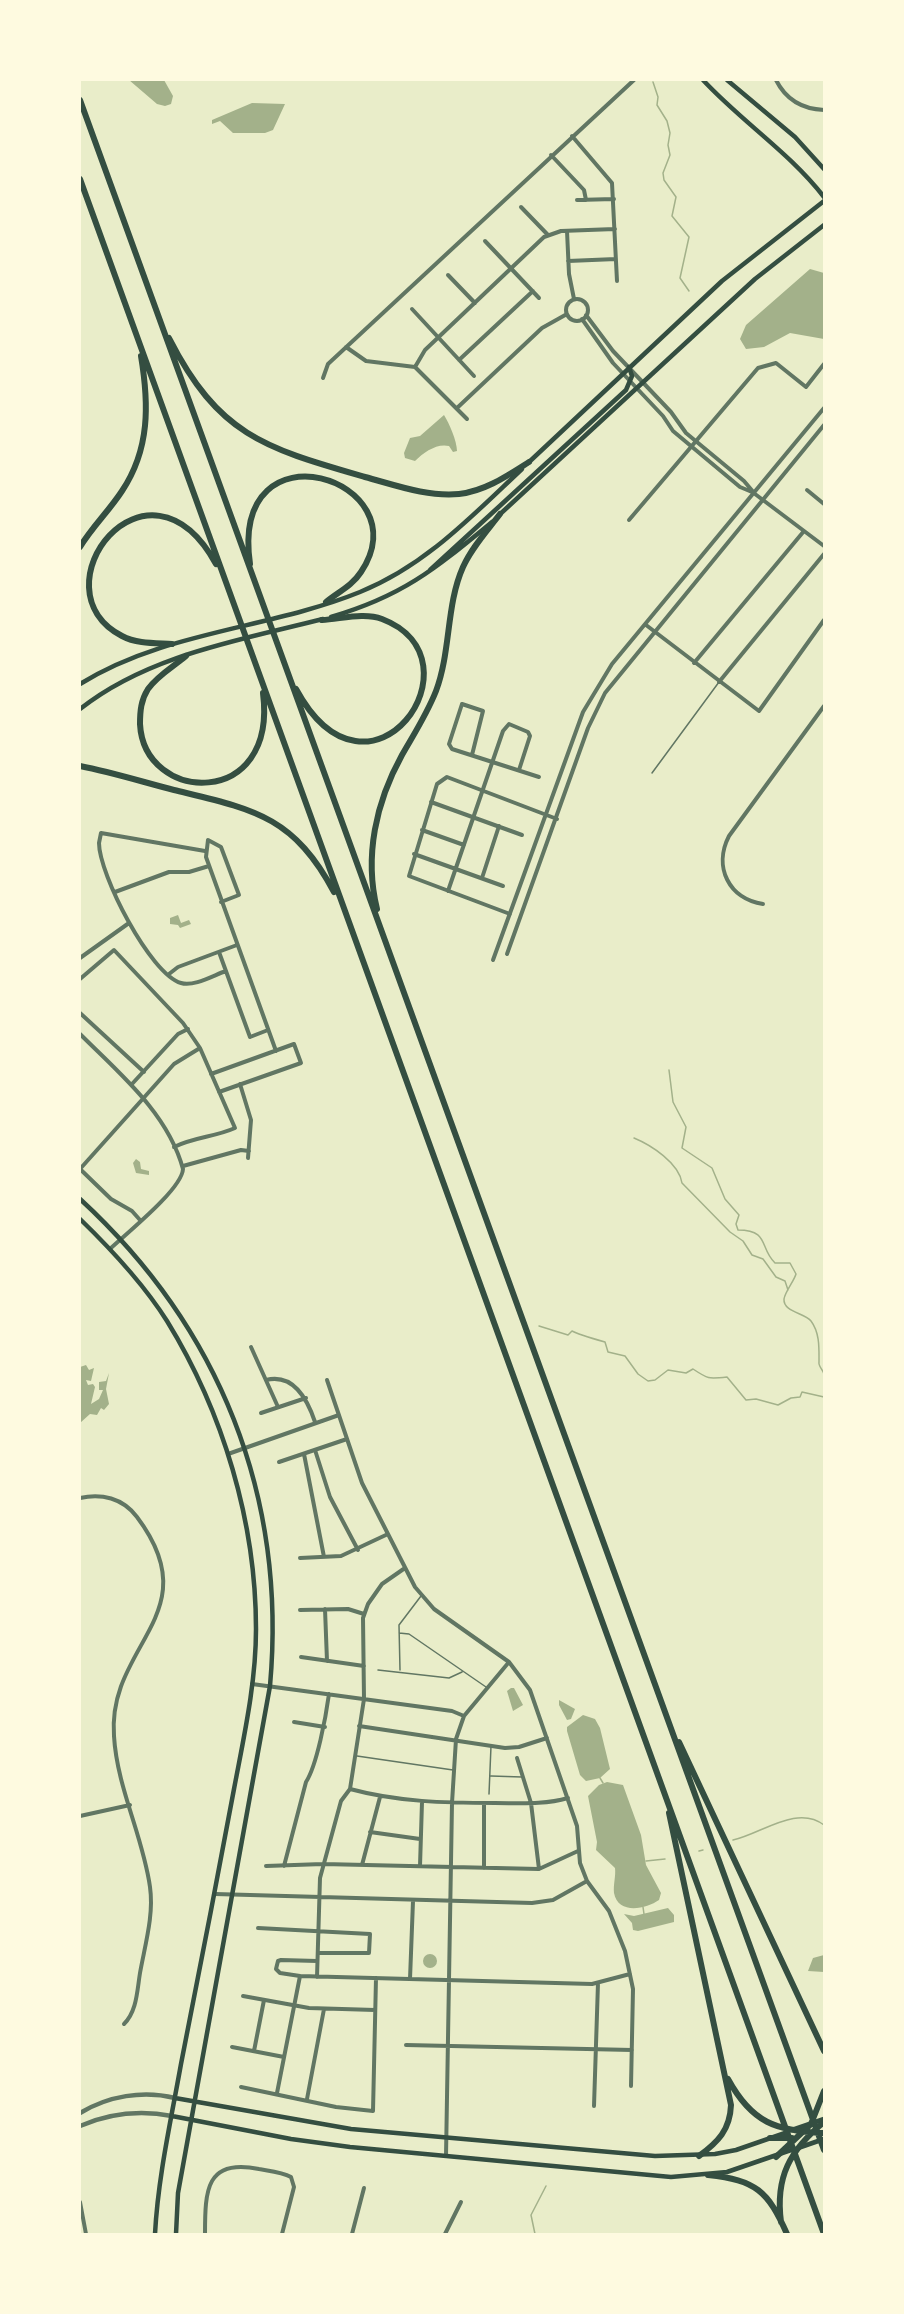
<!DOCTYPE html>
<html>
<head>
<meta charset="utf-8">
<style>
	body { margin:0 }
	#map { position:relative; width:904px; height:2314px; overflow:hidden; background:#e9edc9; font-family:"Public Sans",sans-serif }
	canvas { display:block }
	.frame { position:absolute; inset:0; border:81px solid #fefae0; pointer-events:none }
</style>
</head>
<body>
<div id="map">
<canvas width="904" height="2314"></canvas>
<div class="frame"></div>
</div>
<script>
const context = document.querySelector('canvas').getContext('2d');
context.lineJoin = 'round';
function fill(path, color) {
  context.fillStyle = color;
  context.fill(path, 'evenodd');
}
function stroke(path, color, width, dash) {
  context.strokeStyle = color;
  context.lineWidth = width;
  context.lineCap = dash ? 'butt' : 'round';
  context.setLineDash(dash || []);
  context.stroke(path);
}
fill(new Path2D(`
	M129 80H164L173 96 171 104 165 106 157 104Z
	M252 103 285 104 273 130 265 133H233L220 121 212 124V120Z
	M810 269 824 273V339L790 333 764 347 746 349 740 339 746 325Z
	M444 415C449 423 457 441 457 451L453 452 449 446C437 443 424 452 415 461L405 458 404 453 410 438 420 436Z
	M178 915 181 923 189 920 191 924 180 928 178 925 170 924V918Z
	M136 1159 140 1162 141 1169 149 1171V1175L136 1173 133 1163Z
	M86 1365 89 1370 94 1368 91 1381 86 1380 88 1385 93 1384 95 1387 91 1404 99 1399 103 1390H99V1382L106 1381 109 1373 106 1389 109 1404 104 1410 101 1408 97 1415 90 1414 80 1423V1367Z
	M511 1688H514L523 1705 513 1711 507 1691Z
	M559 1700 575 1709 571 1719 567 1720 559 1705Z
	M583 1715 595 1719 600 1728 610 1769 600 1778 586 1781 580 1775 567 1731V1727Z
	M607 1782 623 1785 641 1835 646 1865 661 1893 659 1900C646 1909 618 1915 614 1893 613 1885 616 1876 615 1868L596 1850 597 1842 588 1796 599 1785Z
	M668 1908 674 1915V1922L638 1931 633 1930 632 1923 624 1914 634 1916Z
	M423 1961a7 7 0 1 1 14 0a7 7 0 1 1-14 0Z
	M824 1955V1972L808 1971 813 1958Z`), '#a3b18a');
stroke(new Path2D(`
	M653 82 658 97 657 105 667 121 670 133 668 145 670 155 663 173 664 180 676 197 672 216 689 237 680 278 689 291
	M669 1070 673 1102 686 1127 682 1148 712 1168 725 1199 739 1215 736 1224 738 1230C770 1230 759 1248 775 1263H790L796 1274C794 1281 785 1292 784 1299 783 1312 805 1313 811 1321 820 1333 819 1349 819 1362 818 1366 823 1370 824 1374
	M634 1138C651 1145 679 1163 682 1183L730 1232 743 1241 752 1255 763 1259 776 1277 785 1281 788 1290
	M539 1326 568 1335 572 1331C577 1334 598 1340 605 1342L608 1352 625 1356 638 1374 648 1381 655 1380 668 1370 686 1373 693 1369C708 1379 708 1379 727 1377L746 1400 756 1399 778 1405 791 1398 800 1397 802 1392 824 1397
	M600 1778 603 1783
	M733 1840C761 1834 797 1804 824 1825
	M699 1851 703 1850
	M646 1861 665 1859
	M643 1907 644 1914
	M535 2234 531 2215 546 2186`), '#a3b18a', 1.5);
stroke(new Path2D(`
	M652 773 719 682
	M399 1633 409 1634 486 1687
	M378 1670 449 1678 462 1672
	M400 1670 399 1625 421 1596
	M357 1756 453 1770
	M491 1776 522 1777
	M489 1794 491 1746`), '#617663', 1.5);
stroke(new Path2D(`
	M776 80C786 100 802 109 824 110
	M572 136 612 183 617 281
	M551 155 584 190 586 200
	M577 200 614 199
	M521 207 548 235
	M567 231 569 274 574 299
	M485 241 539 298
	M568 261 616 259
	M448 275 475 303
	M566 310a11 11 0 1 1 22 0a11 11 0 1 1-22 0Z
	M412 309 474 376
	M586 315 613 351 671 412 686 433 744 481 755 494 824 546
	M582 319 613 363 663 416 673 431 740 487 752 492
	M346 347 366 361 415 367 467 419
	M459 360 533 291
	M415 367 425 350 544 237 561 231 615 229
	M323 378 328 364 634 80
	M457 408 542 328 567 314
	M807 490 824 504
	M629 520 758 368 776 363 806 387 824 364
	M646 625 759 711 824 620
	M694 663 804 531
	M719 682 824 554
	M472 755 483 711 462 704 449 744 452 749 539 777
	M431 802 522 835
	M422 830 464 845
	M205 851 101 833 99 843C99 874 150 974 181 983 194 987 214 975 226 971
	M414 854 503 886
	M482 878 499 826
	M448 891 503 731 509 724 528 732 530 736 519 770
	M115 892 169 872H189L209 866
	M221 902 239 895 221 847 208 840 206 857 276 1051
	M763 904C729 899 713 867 729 836L824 706
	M510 914 409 876 437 784 447 777 557 819
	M219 952 250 1037 268 1030
	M507 954 588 728 605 693 824 425
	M80 958 129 923
	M493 960 583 712 612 664 824 408
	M169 974 178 967 237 945
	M80 979 114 950 183 1023 200 1048 235 1128C215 1137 194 1137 174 1147
	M80 1013 144 1072
	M80 1034C119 1073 168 1113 183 1169 182 1189 127 1233 110 1249
	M211 1074 294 1044 301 1063 219 1092
	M132 1084 178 1034 188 1029
	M240 1084 251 1120 248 1158
	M183 1166 241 1150 249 1151
	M80 1169 174 1064 200 1048
	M80 1169 111 1199 132 1211 140 1220
	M251 1347 278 1407
	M266 1380C294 1373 308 1401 315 1422
	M327 1380 362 1483 415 1587 434 1609 509 1662 530 1690 577 1826 580 1863 587 1881 609 1911 625 1951 633 1989 631 2086
	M261 1413 306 1398
	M315 1450 330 1497 358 1550
	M228 1454 339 1415
	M304 1454 324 1557
	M279 1462 347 1439
	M80 1498C101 1493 123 1498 137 1517 210 1614 107 1644 114 1736 117 1788 143 1836 150 1887 154 1915 145 1945 140 1973 137 1991 137 2011 124 2024
	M300 1558 341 1556 388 1534
	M325 1609 327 1661
	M300 1610 348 1609 364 1614
	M301 1657 364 1666
	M252 1684 452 1711 464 1716
	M294 1722 325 1727
	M359 1726 505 1748 519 1747 547 1738
	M517 1758 531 1803 539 1869
	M350 1789C398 1802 445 1803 495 1803 520 1803 544 1805 568 1798
	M80 1816 130 1805
	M370 1832 420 1839
	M362 1865 380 1797
	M266 1866 323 1864 539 1869 578 1851
	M284 1866 306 1782C317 1765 326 1716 329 1694
	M420 1866 422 1802
	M484 1868V1803
	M215 1894 532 1903 553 1900 587 1881
	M258 1928 370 1934 369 1953H318
	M317 1961 281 1960 278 1961 276 1969 280 1973 300 1976 592 1984 630 1974
	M317 1977 320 1878 341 1801 350 1789 364 1699 363 1618 368 1604 382 1584 405 1568
	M410 1979 413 1901
	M243 1996 309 2008 375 2010
	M406 2045 632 2050
	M232 2047 284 2057
	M254 2051 264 2000
	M241 2087 336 2107 373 2111 376 1978
	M277 2093 300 1976
	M307 2099 324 2009
	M594 2106 598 1983
	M446 2156 452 1803 456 1739 464 1716 509 1662
	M80 2202 86 2234
	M205 2234C205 2190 206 2158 259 2169 270 2171 282 2172 291 2177L294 2187 282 2234
	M352 2234 364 2188
	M445 2234 461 2202`), '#617663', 4);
stroke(new Path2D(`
	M80 2113C108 2096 143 2090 175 2098
	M80 2126C110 2113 140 2110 172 2116`), '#617663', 4.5);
stroke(new Path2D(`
	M703 80C742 122 789 152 824 197
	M727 80 795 137 824 169
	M528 463 722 281 824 201
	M498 516 755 279 824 225
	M430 570 626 390 632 376 629 367
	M331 617C403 596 435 569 492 522
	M80 684C165 631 269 629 360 592 425 566 472 516 522 469
	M80 709C148 655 240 640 323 619
	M80 1199C220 1328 287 1496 270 1686L178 2193 176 2234
	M80 1219C112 1250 143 1283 167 1321 223 1412 256 1522 256 1629 256 1683 244 1736 234 1789 217 1881 199 1972 181 2064 171 2120 158 2177 155 2234
	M175 2098 351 2129 655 2156 715 2154 736 2150 788 2132
	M172 2116 291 2139 350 2147 671 2177 727 2172 794 2149`), '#344e41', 4.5);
stroke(new Path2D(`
	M792 2130 824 2119
	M798 2148 824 2139`), '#344e41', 5);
stroke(new Path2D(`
	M80 100 824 2150
	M80 179 824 2234
	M169 338C219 436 265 448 365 477 395 485 427 497 459 494 485 491 507 476 529 462
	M80 547C92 527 109 511 122 491 150 449 149 404 141 356
	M250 564C229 418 423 479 361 572 352 586 338 592 326 602
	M172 644C155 643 137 644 122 636 32 589 147 439 216 564
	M186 656C173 667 158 675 148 689 141 700 140 711 140 724 144 804 278 810 263 693
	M296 689C370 825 487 659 382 619 364 612 341 619 322 620
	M80 766C111 772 143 782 174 790 252 809 293 815 334 892
	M377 909C364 856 376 802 402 755 414 734 427 714 436 691 451 651 446 605 463 567 472 547 487 531 500 514
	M679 1742 824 2051
	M669 1813 731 2105C730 2130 718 2142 699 2156
	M728 2079C752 2123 776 2131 824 2133
	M770 2138H792
	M776 2157 811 2124 824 2091
	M708 2175C756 2180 768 2191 787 2234
	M781 2222C775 2177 790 2150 824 2122`), '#344e41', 6);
</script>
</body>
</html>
